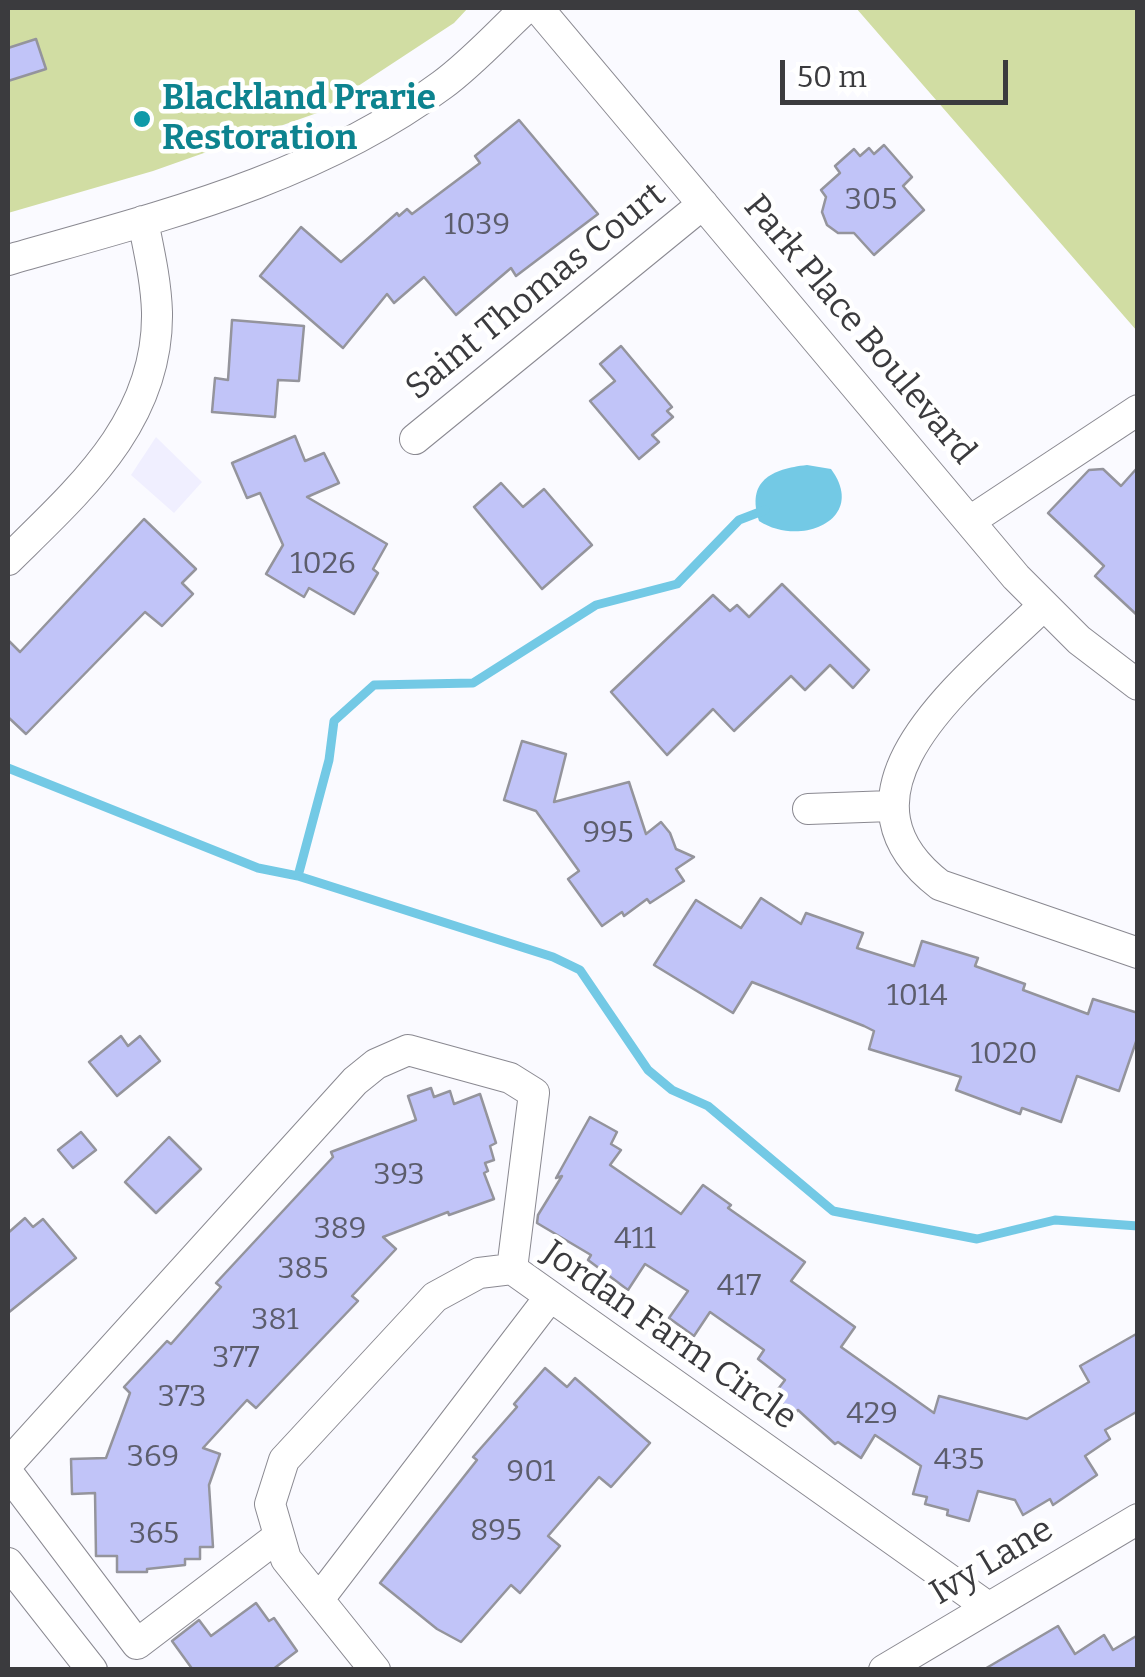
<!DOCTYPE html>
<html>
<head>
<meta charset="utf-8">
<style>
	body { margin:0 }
	#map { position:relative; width:1145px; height:1677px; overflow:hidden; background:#fafaff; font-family:Bitter,serif }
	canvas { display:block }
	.frame { position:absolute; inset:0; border:10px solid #3b3b3e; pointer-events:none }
	.scale { position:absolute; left:780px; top:60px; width:228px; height:45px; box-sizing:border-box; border:5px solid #3b3b3e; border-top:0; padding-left:12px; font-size:30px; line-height:35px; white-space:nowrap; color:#3b3b3e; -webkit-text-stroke:8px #fff; paint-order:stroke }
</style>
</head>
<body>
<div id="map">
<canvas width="1145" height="1677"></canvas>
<div class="frame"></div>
<div class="scale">50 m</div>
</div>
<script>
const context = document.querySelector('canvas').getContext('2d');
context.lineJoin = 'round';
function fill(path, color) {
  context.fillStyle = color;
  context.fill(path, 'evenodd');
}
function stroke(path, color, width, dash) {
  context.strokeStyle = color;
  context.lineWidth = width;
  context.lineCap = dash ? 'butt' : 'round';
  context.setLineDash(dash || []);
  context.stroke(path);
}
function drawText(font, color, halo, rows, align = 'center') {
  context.font = font + ' Bitter,serif';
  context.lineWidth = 9;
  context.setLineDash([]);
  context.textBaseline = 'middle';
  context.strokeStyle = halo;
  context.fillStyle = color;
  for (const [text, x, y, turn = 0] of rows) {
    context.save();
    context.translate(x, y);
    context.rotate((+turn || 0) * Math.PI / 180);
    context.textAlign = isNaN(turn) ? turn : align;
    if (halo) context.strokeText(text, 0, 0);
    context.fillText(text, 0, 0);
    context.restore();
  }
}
fill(new Path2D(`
	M156 437 202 482 174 513 131 475Z`), '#f0efff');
fill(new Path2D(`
	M8 8H468L454 23 317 113 153 171 8 213Z
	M856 8H1137V331Z`), '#d1dda3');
fill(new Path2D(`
	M807 465 831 469C868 519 801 548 759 521 746 481 771 469 807 465Z`), '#73c9e5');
stroke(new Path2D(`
	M8 768 258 868 298 876 553 957 580 970 648 1070 672 1090 708 1106 833 1211 977 1239 1055 1220 1138 1226
	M298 876 329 760 334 721 374 685 473 683 596 605 677 584 739 520 765 510`), '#73c9e5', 9);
const building = new Path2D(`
	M36 39 46 69 8 81V48Z
	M519 120 598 214 516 276 511 268 456 315 424 277 394 303 387 294 343 348 260 276 301 227 341 262 397 213 399 216 407 209 412 214 480 163 475 156Z
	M884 145 912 177 903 186 924 210 874 255 854 233H838L827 225 822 212 826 197 821 190 840 173 835 166 854 149 860 156 869 148 874 154Z
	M232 320 304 326 299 381 278 380 275 417 212 412 215 378 228 380Z
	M621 346 672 407 667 411 673 417 652 435 659 442 639 459 590 401 615 381 600 364Z
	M295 436 305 461 324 453 339 483 307 497 387 544 373 569 378 573 354 614 309 588 304 597 266 574 283 545 260 493 247 498 232 463Z
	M1138 467V616L1095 576 1104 566 1048 513 1089 470 1103 469 1121 486Z
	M501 483 523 507 544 489 592 545 542 589 474 507Z
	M144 519 196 569 182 583 193 594 162 626 145 612 26 734 8 717V640L20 652Z
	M782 584 869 670 853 688 830 665 805 690 791 676 734 731 713 709 667 755 611 692 713 595 730 611 737 605 749 617Z
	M522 741 566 754 554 802 629 782 646 834 661 822 670 833 676 849 694 857 676 869 684 881 650 903 647 899 624 916 622 912 602 926 568 879 579 871 536 811 504 800Z
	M761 898 801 924 806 913 863 933 857 948 914 966 922 941 978 958 975 966 1025 984 1023 990 1088 1014 1093 999 1138 1013V1036L1119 1091 1077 1076 1061 1122 1022 1108 1020 1114 956 1090 961 1077 869 1049 874 1031 864 1026 752 982 733 1013 654 965 696 900 741 928Z
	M121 1036 128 1046 140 1036 160 1061 117 1096 89 1062Z
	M431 1088 434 1097 450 1091 454 1104 480 1094 496 1143 490 1146 494 1160 485 1163 488 1171 484 1173 494 1199 449 1215 448 1212 383 1237 396 1249 352 1296 358 1301 256 1408 247 1400 203 1448 220 1454 209 1485 213 1547H200V1559H185V1565L147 1569V1572H117V1556H96L95 1493 72 1494 71 1459 106 1458 130 1393 124 1387 167 1341 171 1344 221 1287 216 1283 333 1157 331 1152 416 1120 408 1096Z
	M590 1117 617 1132 611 1144 621 1150 610 1165 681 1214 703 1185 731 1205 728 1208 805 1262 791 1281 855 1327 841 1347 934 1413 939 1396 1027 1419 1089 1382 1080 1366 1138 1333V1411L1105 1430 1110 1439 1085 1456 1097 1475 1053 1505 1050 1499 1023 1515 1015 1500 978 1491 969 1521 947 1515 948 1510 925 1504 927 1497 913 1494 921 1466 875 1435 861 1458 838 1442 835 1444 798 1410 795 1413 772 1397 785 1380 758 1359 764 1350 710 1312 694 1336 669 1318 688 1291 645 1264 628 1290 588 1260 591 1255 537 1223 538 1215 562 1176 556 1178Z
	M81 1132 96 1150 73 1168 58 1150Z
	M169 1137 201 1169 156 1213 125 1182Z
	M25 1218 33 1227 43 1219 76 1258 8 1313V1233Z
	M545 1368 567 1387 575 1378 650 1443 611 1487 599 1477 548 1536 560 1546 520 1593 511 1585 461 1642 437 1629 380 1583 477 1460 473 1457 517 1407 514 1404Z
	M256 1603 269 1621 274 1618 297 1651 272 1670H193L172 1641 199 1620 211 1636Z
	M1058 1626 1075 1654 1104 1635 1113 1650 1138 1635V1670H983Z`);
fill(building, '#c1c4f8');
stroke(building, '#94949c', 2.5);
const minor = new Path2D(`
	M538 8 1016 577 1079 640 1138 685
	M8 260C158 217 314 180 442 85 472 63 499 33 526 8
	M415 439 703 204
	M970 521 1138 410
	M8 560C79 490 159 421 157 312 156 281 149 251 143 221
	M1044 605C973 675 816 790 940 885L1138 953
	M808 809 891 806
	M8 1464 355 1081 376 1064 408 1050 510 1078 534 1093 512 1269
	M8 1473 137 1644 279 1536
	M8 1563 92 1670
	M319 1599 549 1298
	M375 1670 286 1559 270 1504 284 1460 435 1297 479 1273 512 1269 988 1607
	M884 1670 1138 1519`);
stroke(minor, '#8a8991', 32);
stroke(minor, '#fff', 30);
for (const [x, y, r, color] of [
	[142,119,10,"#0f9aa8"]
]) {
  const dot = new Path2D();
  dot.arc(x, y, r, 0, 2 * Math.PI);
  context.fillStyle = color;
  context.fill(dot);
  stroke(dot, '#fff', 4);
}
drawText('30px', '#5c5d6c', null, [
	["305",871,201],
	["1039",477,226],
	["1026",323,565],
	["995",608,834],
	["1014",917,997],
	["1020",1004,1055],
	["393",399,1176],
	["389",340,1230],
	["411",635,1240],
	["385",303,1270],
	["417",739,1287],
	["381",275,1321],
	["377",236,1359],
	["373",182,1398],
	["429",872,1415],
	["369",153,1458],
	["435",959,1461],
	["901",531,1473],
	["895",496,1532],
	["365",154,1535]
]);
drawText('bold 35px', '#0d838f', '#fff', [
	["Blackland Prarie",162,99],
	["Restoration",162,139]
], 'left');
drawText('35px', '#3b3b3e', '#fff', [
	["Saint Thomas Court",536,292,-39],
	["Park Place Boulevard",859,330,50],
	["Jordan Farm Circle",669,1336,35],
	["Ivy Lane",992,1562,-31]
]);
</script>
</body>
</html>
